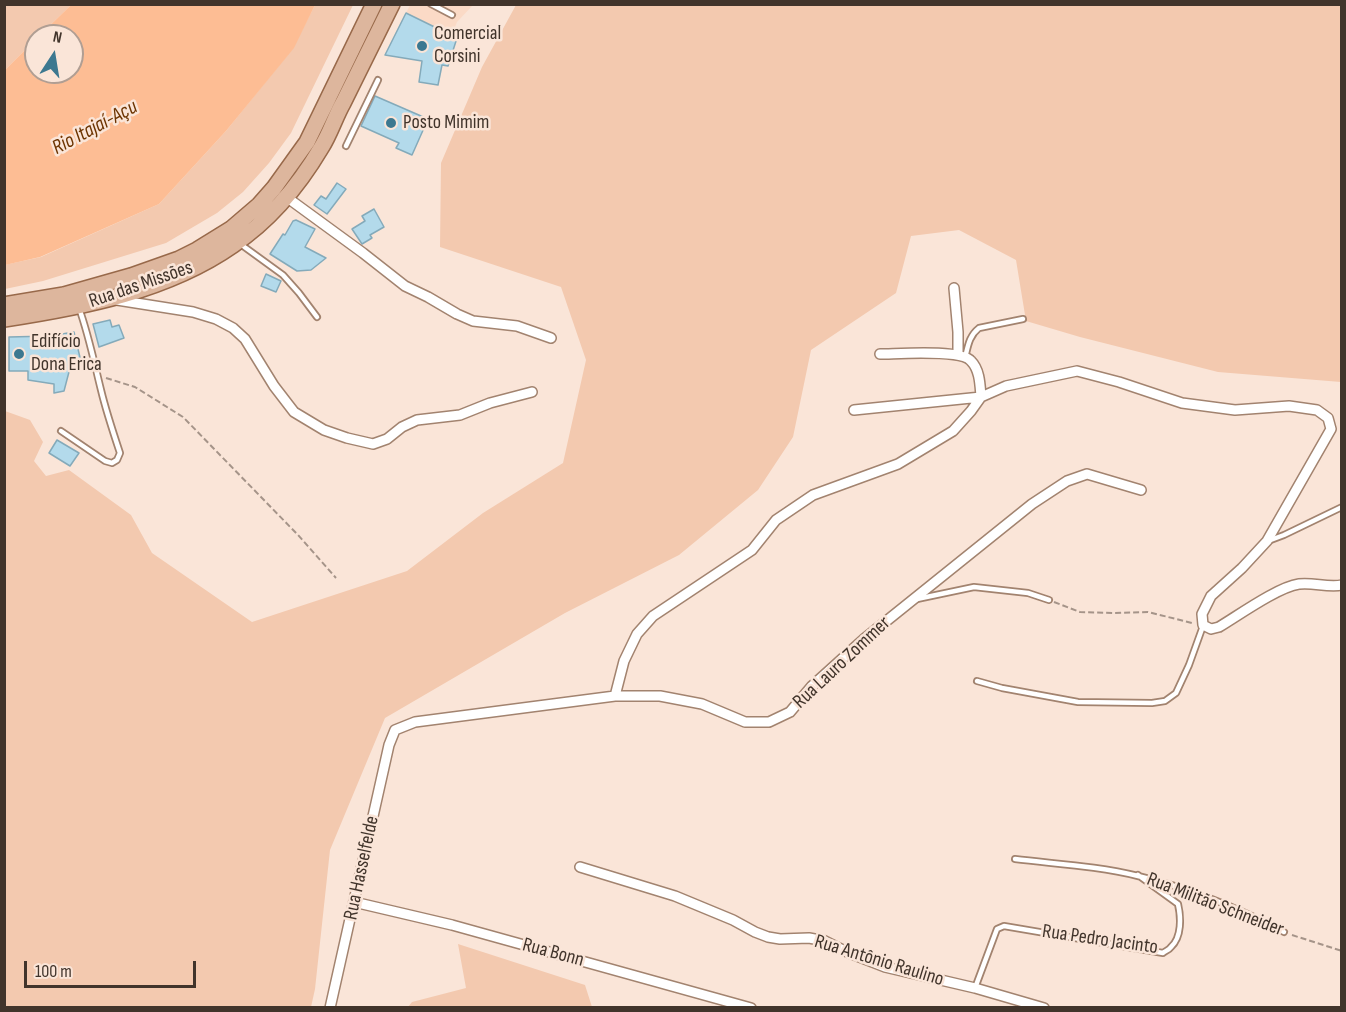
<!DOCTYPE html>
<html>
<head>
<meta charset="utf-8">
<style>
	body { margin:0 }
	#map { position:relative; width:1346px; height:1012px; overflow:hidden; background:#fae5d8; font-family:"Sofia Sans Condensed",sans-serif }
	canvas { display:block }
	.frame { position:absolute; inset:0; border:6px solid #41342b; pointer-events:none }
	.north { position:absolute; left:24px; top:24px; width:60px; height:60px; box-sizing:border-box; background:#fae5d8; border:2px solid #b09e93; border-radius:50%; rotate:12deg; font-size:16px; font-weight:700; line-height:24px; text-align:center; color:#41342b }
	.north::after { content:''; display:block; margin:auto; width:21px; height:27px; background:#3c7890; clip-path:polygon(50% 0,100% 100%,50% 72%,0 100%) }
	.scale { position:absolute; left:24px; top:961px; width:172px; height:27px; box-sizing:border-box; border:3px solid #41342b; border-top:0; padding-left:8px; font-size:18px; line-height:21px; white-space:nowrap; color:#41342b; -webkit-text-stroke:4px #fae5d8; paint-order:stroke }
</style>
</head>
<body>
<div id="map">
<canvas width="1346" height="1012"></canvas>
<div class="frame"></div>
<div class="north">N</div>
<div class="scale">100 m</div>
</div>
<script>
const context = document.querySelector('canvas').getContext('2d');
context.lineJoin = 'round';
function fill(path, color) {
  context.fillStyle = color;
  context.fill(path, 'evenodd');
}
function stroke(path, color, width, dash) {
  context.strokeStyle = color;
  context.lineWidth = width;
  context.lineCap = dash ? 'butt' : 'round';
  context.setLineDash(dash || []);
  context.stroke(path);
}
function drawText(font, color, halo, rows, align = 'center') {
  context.font = font + ' "Sofia Sans Condensed",sans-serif';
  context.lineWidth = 5;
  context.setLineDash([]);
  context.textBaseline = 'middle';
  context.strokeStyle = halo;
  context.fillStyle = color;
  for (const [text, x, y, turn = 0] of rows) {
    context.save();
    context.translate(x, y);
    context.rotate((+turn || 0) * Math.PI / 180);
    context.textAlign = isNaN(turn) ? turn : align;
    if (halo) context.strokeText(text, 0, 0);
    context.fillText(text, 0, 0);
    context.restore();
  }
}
fill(new Path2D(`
	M410 5H473L457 22 452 35 406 13Z`), '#fbdac6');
fill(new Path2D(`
	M5 5H71L39 36H36V39L5 70Z
	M315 5H353L291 133 269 163 243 192 217 213 166 243 43 281 5 289 4 265 41 257 159 204 226 131 293 48Z
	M516 5H1341V382L1218 372 1080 337 1026 321 1016 260 959 230 911 236 896 293 811 350 793 437 758 490 679 555 565 613 385 718 330 850 315 989 311 1007H5V411L30 420 43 442 34 461 46 476 69 470 131 515 152 553 252 622 407 571 483 513 563 463 586 360 561 287 440 247 441 163 482 67Z
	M458 944 585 985 592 1007H408L412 1002 466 988Z`), '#f3c9af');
fill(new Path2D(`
	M71 5H315L294 48 226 131 159 204 40 257 5 265V70L36 39V72H72V36H39Z`), '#fdbd94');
const building = new Path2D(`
	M406 13 457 38 448 66 442 65 438 85 419 82 422 61 385 55Z
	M375 96 428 119 412 155 396 148 399 143 361 126Z
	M337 183 346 189 327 214 314 205 321 196 326 199Z
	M374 209 384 227 370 235 372 238 362 244 352 229 365 221 362 216Z
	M296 220 315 229 305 247 326 258 311 270 297 271 270 254 283 234 285 235 293 221Z
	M266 274 281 281 276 292 261 286Z
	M110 320 112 327 119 325 124 338 99 347 93 324Z
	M74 332 82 366 70 368 64 391 54 393V384L28 380V371H9V337L50 336Z
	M57 440 79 453 70 466 49 453Z`);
fill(building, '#b3daeb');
stroke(building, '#84aaba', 1.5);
const lane = new Path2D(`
	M431 4 452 15
	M346 146 378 80
	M239 243 283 275 299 293 317 317
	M965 358C968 346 969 336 979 328L1023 319
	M61 431 105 461 112 463 117 460 120 453C113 432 106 411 101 390 94 362 89 336 79 308
	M1268 541 1284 535 1342 507
	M917 599 974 587 1028 593 1049 600
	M977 681 1002 688 1078 702 1152 703 1165 701 1176 693 1189 665 1203 626
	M1015 859C1056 864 1098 866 1138 876 1189 888 1238 908 1284 932
	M975 988 997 929 1004 926 1163 953C1165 951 1169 950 1171 947 1182 937 1181 917 1178 904L1138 875`);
const street = new Path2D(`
	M285 196 363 253 405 286 428 297 457 314 473 321 517 326 551 338
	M954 288 958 332V355
	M117 300 193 312 216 319 233 328 245 339 274 386 294 412 324 430 347 438 373 444 387 439 402 427 417 420 460 415 490 403 532 392
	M880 354C897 354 961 349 971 361 980 370 980 385 981 397
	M854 410 981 397
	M615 696 624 661 637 634 653 616 752 550 776 520 813 495 898 464 953 431 971 411 981 397 1006 386 1077 371 1119 382 1182 403 1235 410 1289 406 1317 410 1328 418 1331 429 1267 541 1242 568 1211 596 1202 614 1203 625 1211 629 1219 627C1239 615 1278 587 1299 584 1313 582 1328 588 1342 585
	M580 867 675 896 733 920 755 932 768 937 780 939 809 938 825 941 849 953 885 967 975 988 1044 1008
	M354 902 452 925 751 1008
	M330 1008 389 745 395 730 415 722 615 696H660L702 704 745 722H769L790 712 812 686 864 639 1032 504 1067 481 1087 474 1141 490`);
const primary = new Path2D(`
	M4 305 64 295 131 276 179 259 197 250 231 229 259 205 274 188 307 142 374 4
	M4 319C83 307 167 291 233 245 269 221 299 185 321 148 330 134 335 117 343 103 359 70 376 37 392 4`);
stroke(lane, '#a2836f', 8);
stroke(street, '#a2836f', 12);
stroke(primary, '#98694a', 18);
stroke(new Path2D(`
	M106 378 135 387 183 417 298 535 336 578
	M1054 602 1080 612 1114 613 1148 612 1192 623
	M1292 935 1342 951`), '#a59489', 2, [6, 3]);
stroke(lane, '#fff', 4.5);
stroke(street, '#fff', 9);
stroke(primary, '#ddb69d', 15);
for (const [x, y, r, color] of [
	[422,46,6,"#3c7890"],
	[391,123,6,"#3c7890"],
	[19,354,6,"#3c7890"]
]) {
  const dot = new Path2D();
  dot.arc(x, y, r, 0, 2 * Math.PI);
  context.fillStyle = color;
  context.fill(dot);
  stroke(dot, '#fae5d8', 2);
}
drawText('20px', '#41342b', '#fae5d8', [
	["Comercial",434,34],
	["Corsini",434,57],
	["Posto Mimim",403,123],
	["Edifício",31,342],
	["Dona Erica",31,365]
], 'left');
drawText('20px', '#41342b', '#fae5d8', [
	["Rua das Missões",141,285,-19],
	["Rua Lauro Zommer",842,663,-43],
	["Rua Hasselfelde",362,868,-78],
	["Rua Militão Schneider",1215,905,21],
	["Rua Pedro Jacinto",1100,940,8],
	["Rua Bonn",553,953,15],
	["Rua Antônio Raulino",879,961,17]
]);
drawText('italic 21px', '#6c3401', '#fae5d8', [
	["Rio Itajaí-Açu",95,128,-28]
]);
</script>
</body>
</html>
